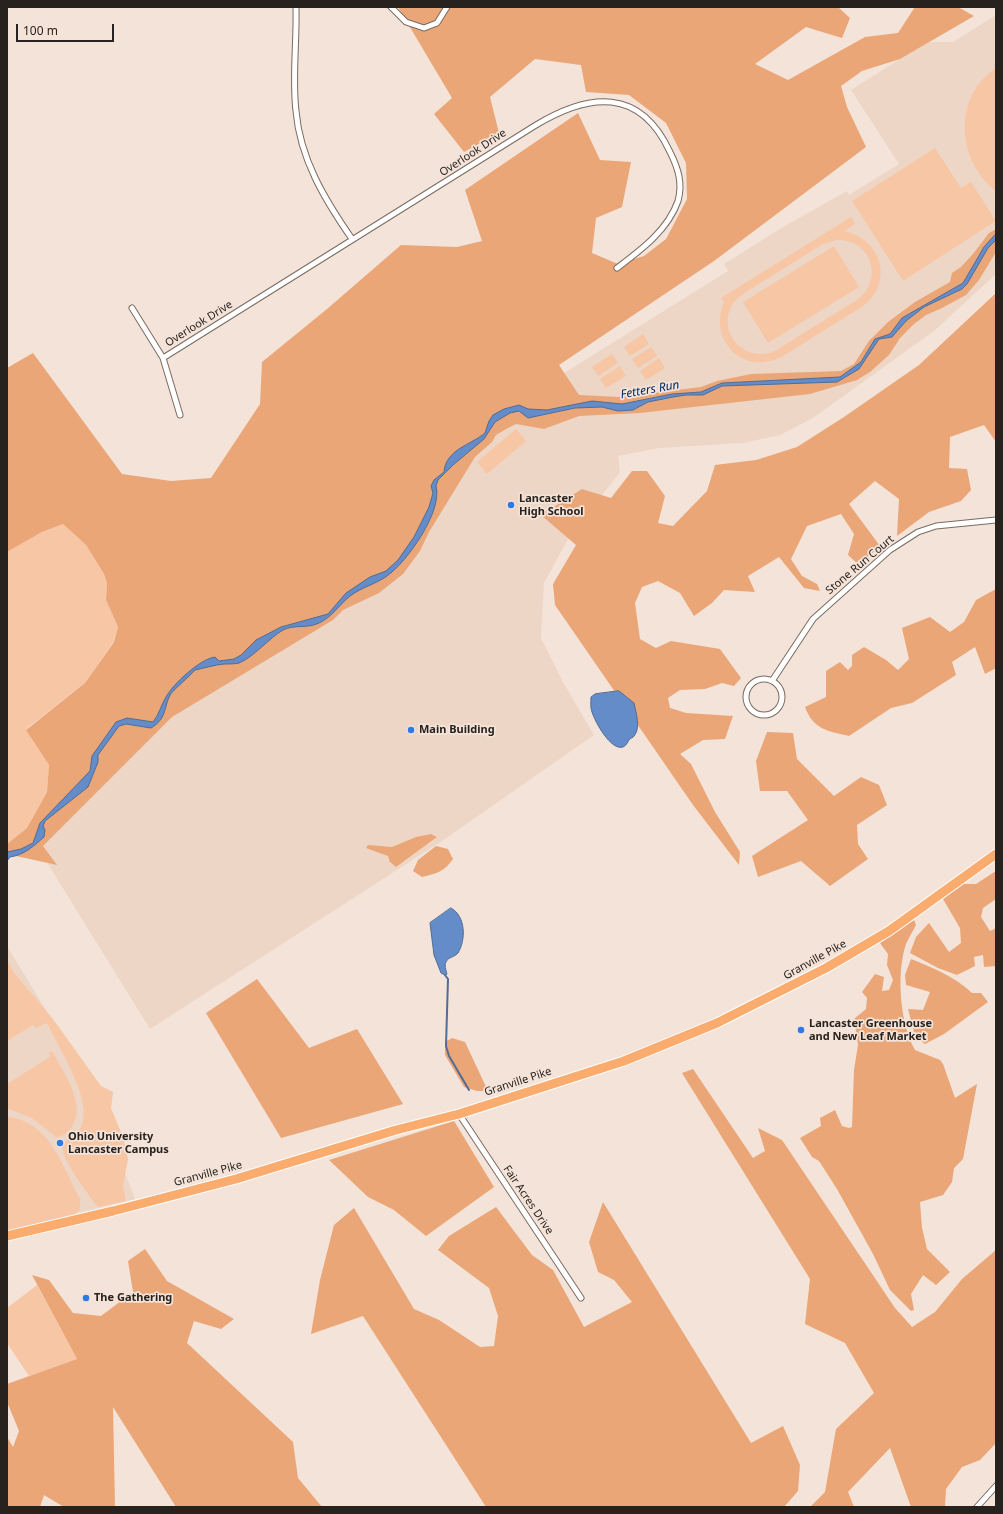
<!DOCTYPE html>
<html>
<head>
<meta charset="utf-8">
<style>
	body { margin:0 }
	#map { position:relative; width:1003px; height:1514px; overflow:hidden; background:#f4e3d8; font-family:"Noto Sans",sans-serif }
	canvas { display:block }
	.frame { position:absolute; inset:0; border:8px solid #28221e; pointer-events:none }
	.scale { position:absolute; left:16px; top:24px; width:98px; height:18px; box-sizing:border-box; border:2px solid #28221e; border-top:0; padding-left:5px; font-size:12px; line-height:14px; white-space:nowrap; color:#28221e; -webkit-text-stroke:3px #f4e3d8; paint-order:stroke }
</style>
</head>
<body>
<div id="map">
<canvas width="1003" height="1514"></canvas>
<div class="frame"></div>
<div class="scale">100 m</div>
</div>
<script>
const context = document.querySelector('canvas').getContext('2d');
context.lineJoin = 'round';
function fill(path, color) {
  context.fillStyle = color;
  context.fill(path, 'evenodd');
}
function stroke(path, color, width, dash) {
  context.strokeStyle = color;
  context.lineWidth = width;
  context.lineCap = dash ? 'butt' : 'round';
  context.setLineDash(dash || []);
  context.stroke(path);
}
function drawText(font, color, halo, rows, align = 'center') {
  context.font = font + ' "Noto Sans",sans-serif';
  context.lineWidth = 3.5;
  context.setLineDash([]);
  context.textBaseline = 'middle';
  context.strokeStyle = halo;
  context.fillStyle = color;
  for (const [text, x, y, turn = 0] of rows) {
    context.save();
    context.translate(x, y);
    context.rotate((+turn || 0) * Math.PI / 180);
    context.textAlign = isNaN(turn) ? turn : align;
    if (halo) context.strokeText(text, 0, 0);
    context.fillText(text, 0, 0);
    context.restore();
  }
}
fill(new Path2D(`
	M996 15V274L934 331 813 418 780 435 743 443 659 448 618 456 620 472 568 539 544 583 541 638 563 682 594 735 442 841 150 1029 35 843 471 431 728 271 724 264 783 227 847 191 849 195 899 164 851 90 927 42H953Z
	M7 946 92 1086 135 1199 7 1230Z`), '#eed6c6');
fill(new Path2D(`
	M996 68V191C957 161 952 97 996 68Z
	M935 148 961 188 971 182 996 221 903 281 852 201Z
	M851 217 855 224 844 231C883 239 894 284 862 307 842 319 823 331 804 343 793 349 782 359 769 361 753 365 737 359 728 346 718 333 718 317 724 302L721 298ZM837 240C871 239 885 280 857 300L773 352C735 364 710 317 743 294L823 244Z
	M834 246 859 287 768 343 743 302Z
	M643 334 649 344 630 356 624 347Z
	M651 347 657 356 638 368 632 359Z
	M612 354 618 363 598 376 592 367Z
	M659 358 665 368 646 380 640 371Z
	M620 366 626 376 606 388 600 379Z
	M516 429 526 441 487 474 477 462Z
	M63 524 86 545 104 574 107 583 106 600 118 627 114 641 85 683 26 729 49 765 47 792 27 828 7 844V552L42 532Z
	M7 961 15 974 53 1019 101 1086 113 1092 111 1108 123 1137 128 1159 123 1186 126 1201 99 1207 96 1205C89 1195 59 1157 63 1145 68 1138 77 1135 81 1127 94 1102 59 1048 47 1023L36 1028 33 1025 7 1041Z
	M52 1051C63 1072 88 1105 71 1128 67 1133 62 1137 56 1137L32 1118 7 1108V1084L50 1057 49 1052Z
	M7 1117C49 1120 63 1167 80 1199V1210L75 1214 7 1231Z
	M37 1285 77 1359 29 1376 7 1343V1308Z`), '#f7c6a5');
fill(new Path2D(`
	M398 7H838L850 18 842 38 806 27 755 64 788 80 865 37 898 33 915 7H958L974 16 900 59 862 71 841 86 847 107 866 147 714 261 559 365 579 395 619 397 701 387 717 381 751 374 841 371 854 364 869 341 888 322 915 302 950 282 952 273 961 267 973 254 989 233 996 229V252L979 280 966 295 942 308 926 315 914 324 900 338 889 355 870 372 857 380 810 394 640 413 579 416 544 429 516 424 508 428 496 435 492 442 475 457 429 532 420 551 403 574 379 593 343 610 333 620 172 717 43 846 57 865 7 854V844L27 828 47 792 49 765 26 730 85 683 114 642 118 627 106 600 107 583 104 574 86 545 63 524 42 532 7 552V368L33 353 122 474 171 481 211 478 260 404 262 362 327 309 401 245 457 247 482 241 465 190 578 113 600 160 631 162 622 207 596 218 592 253 618 264 644 256 666 239 687 199 686 163 666 123 629 95 586 92 581 65 535 59 490 97 499 133 464 152 434 114 452 98Z
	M996 293V442L984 425 950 437 949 468 967 469 971 490 961 501 929 512 897 536 899 499 875 481 849 504 880 546 859 565 848 555 854 534 841 514 807 526 791 559 802 576 817 584 820 591 804 588 779 557 748 576 755 592 724 590 712 603 694 616 680 593 658 581 642 587 635 603 640 639 656 648 671 641 720 649 741 678 734 686 722 683 705 689 680 690 668 698 670 708 686 713 733 716 725 739 703 740 680 754 691 764 715 812 740 852 739 865 693 805 555 605 553 584 576 545 541 515 582 489 611 498 632 471H647L665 496 658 523 673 526 707 491 715 465 756 460 797 447 844 417 919 365Z
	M996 589V668L985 674 975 647 952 662 956 675 912 703 891 708 849 736C827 731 813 729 805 707L826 697V671L840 662 848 670 852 666V655L864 647 886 660 898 670 909 659 902 628 930 617 950 632 964 622 976 600Z
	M767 732 793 733 797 759 834 796 861 777 879 785 887 805 857 825 858 844 868 859 830 886 801 861 758 877 752 856 808 820 787 791H760L756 761Z
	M431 834 437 837 396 867 390 862 388 856 366 848 368 845 392 847 416 837Z
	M436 846 448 849 453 859C445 871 436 874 422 877L413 871 418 860Z
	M996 871V899L983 908 981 917 990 931 996 928V966L984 967 983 955 974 957 975 966 957 975 938 968 910 953 916 937 929 923 949 952 961 943 960 928 943 899 963 884H976Z
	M914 920 916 925C913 931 909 937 906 944 896 973 900 1024 915 1050L940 1060 943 1064 955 1098 977 1084 963 1159 954 1168 952 1182 943 1195 920 1202 922 1228 927 1249 950 1272 936 1285 923 1275 911 1294 914 1310 911 1311 890 1290 873 1254 837 1189 819 1161 812 1157 800 1138 821 1126 820 1118 835 1110 842 1126 849 1128 852 1127 854 1070 858 1045 854 1019 866 1009 867 998 862 992 875 974 884 977 882 991 889 990 893 980 887 965 888 954 880 943Z
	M911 959C933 968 954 976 972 993H981L988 1002 944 1034 925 1044 915 1036 908 1009 923 1010 930 992 906 985 905 975Z
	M257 979 309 1048 357 1029 403 1104 281 1138 206 1013Z
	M452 1038 465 1042 488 1091H477L464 1087 445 1055V1042Z
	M693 1069 753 1158 765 1151 758 1128 782 1140 895 1308 912 1327 935 1312 962 1279 996 1250V1443L980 1460 962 1467 946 1489 945 1507H911L890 1448 848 1492 854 1507H810L825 1492 836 1429 874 1393 845 1343 805 1324 810 1279 682 1073Z
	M454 1121 494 1187 426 1236 394 1210 368 1197 329 1160Z
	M603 1202 751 1443 783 1426 800 1465 798 1491 784 1507H486L363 1316 311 1334 320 1280 334 1225 354 1208 414 1309 439 1320 480 1347 494 1346 498 1316 489 1288 438 1250 449 1236 496 1207 532 1255 553 1270 584 1327 632 1302 614 1280 598 1272 589 1242Z
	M145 1249 167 1281 234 1319 221 1329 194 1321 187 1343 293 1442 298 1478 322 1507H176L113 1407 115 1507H64L44 1495 40 1507H7V1437L13 1447 19 1431 7 1402V1384L77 1359 32 1275 49 1280 73 1313 101 1316 133 1292 128 1261Z`), '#eaa676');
const water = new Path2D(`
	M996 234V240L988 248 967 284 962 289 924 307 906 321 892 337 879 339 859 369 837 382 722 386 703 395H686L673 397 648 402 633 410 618 411 602 407 575 408 528 418 519 411 510 413 495 422 484 439 453 465 438 480 436 486C443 511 407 562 387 576 376 584 362 587 350 596 339 605 332 617 319 623 307 629 295 624 283 630 269 638 254 657 239 663 235 664 229 664 224 664 214 665 205 668 195 670 190 676 172 691 170 695 163 710 167 718 151 728L126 724 119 726 98 755V762L88 787 45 821 43 826 45 830 44 837C34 846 24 855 10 857L7 861V852L21 849 33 843 40 823 90 771 92 756 116 722 127 718 153 722C159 715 161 705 166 697 173 684 200 659 215 657L219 661 234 659 241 655 256 640 281 627 328 614 346 593 370 577 386 571 398 560 414 537 429 507 433 493 431 486 434 480 444 472C446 449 471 445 485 433L489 421 493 415 504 409 519 405 528 409 547 410 592 401 622 404 672 394 701 392 722 383 840 377 861 362 875 339 890 334 902 318 963 283 984 247Z
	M619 691 634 703C636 713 641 728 634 736 633 738 630 738 629 740 627 743 627 745 623 747 611 751 595 722 592 712 590 707 591 702 591 697L595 694Z
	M451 908C466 916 466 940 458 953 455 957 448 957 446 962 444 965 446 970 447 974L445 975 441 973 434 955 430 923Z`);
fill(water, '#638cc9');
stroke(water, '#516c96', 1);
stroke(new Path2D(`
	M445 975 448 979 446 1046 449 1056 469 1090`), '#516c96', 2);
const minor = new Path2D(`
	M296 7C297 42 292 77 296 111 300 159 325 200 352 239
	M391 7 406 22 424 28 437 23 447 7
	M132 308 163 358 180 415
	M163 358 536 125C589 93 640 87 670 152 678 168 683 183 678 201 668 230 641 250 617 268
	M746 697a18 18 0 1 1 36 0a18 18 0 1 1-36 0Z
	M772 681 813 619 890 550 918 532 936 526 996 520
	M459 1114 581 1298
	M977 1507 996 1486`);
const trunk = new Path2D(`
	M7 1236 113 1211 236 1179 396 1130 459 1114 624 1061 717 1023 826 968 889 931 996 854`);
stroke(minor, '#7a6b61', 7);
stroke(trunk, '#fff', 11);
stroke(minor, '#fff', 5);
stroke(trunk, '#faab6e', 9);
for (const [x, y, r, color] of [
	[511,505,4,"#2d7ae6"],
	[411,730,4,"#2d7ae6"],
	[801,1030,4,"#2d7ae6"],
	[60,1143,4,"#2d7ae6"],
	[86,1298,4,"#2d7ae6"]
]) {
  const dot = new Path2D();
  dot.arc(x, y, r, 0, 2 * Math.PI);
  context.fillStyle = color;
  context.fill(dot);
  stroke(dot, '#f4e3d8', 1.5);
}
drawText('11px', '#28221e', '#f4e3d8', [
	["Overlook Drive",473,153,-33],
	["Overlook Drive",199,324,-32],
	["Stone Run Court",860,565,-40],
	["Granville Pike",815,960,-29],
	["Granville Pike",518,1082,-18],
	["Granville Pike",208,1174,-15],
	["Fair Acres Drive",528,1200,56]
]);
drawText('bold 11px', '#28221e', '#f4e3d8', [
	["Lancaster",519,499],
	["High School",519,512],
	["Main Building",419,730],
	["Lancaster Greenhouse",809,1024],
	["and New Leaf Market",809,1037],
	["Ohio University",68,1137],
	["Lancaster Campus",68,1150],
	["The Gathering",94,1298]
], 'left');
drawText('italic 12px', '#022a61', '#f4e3d8', [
	["Fetters Run",650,390,-10]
]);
</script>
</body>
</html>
